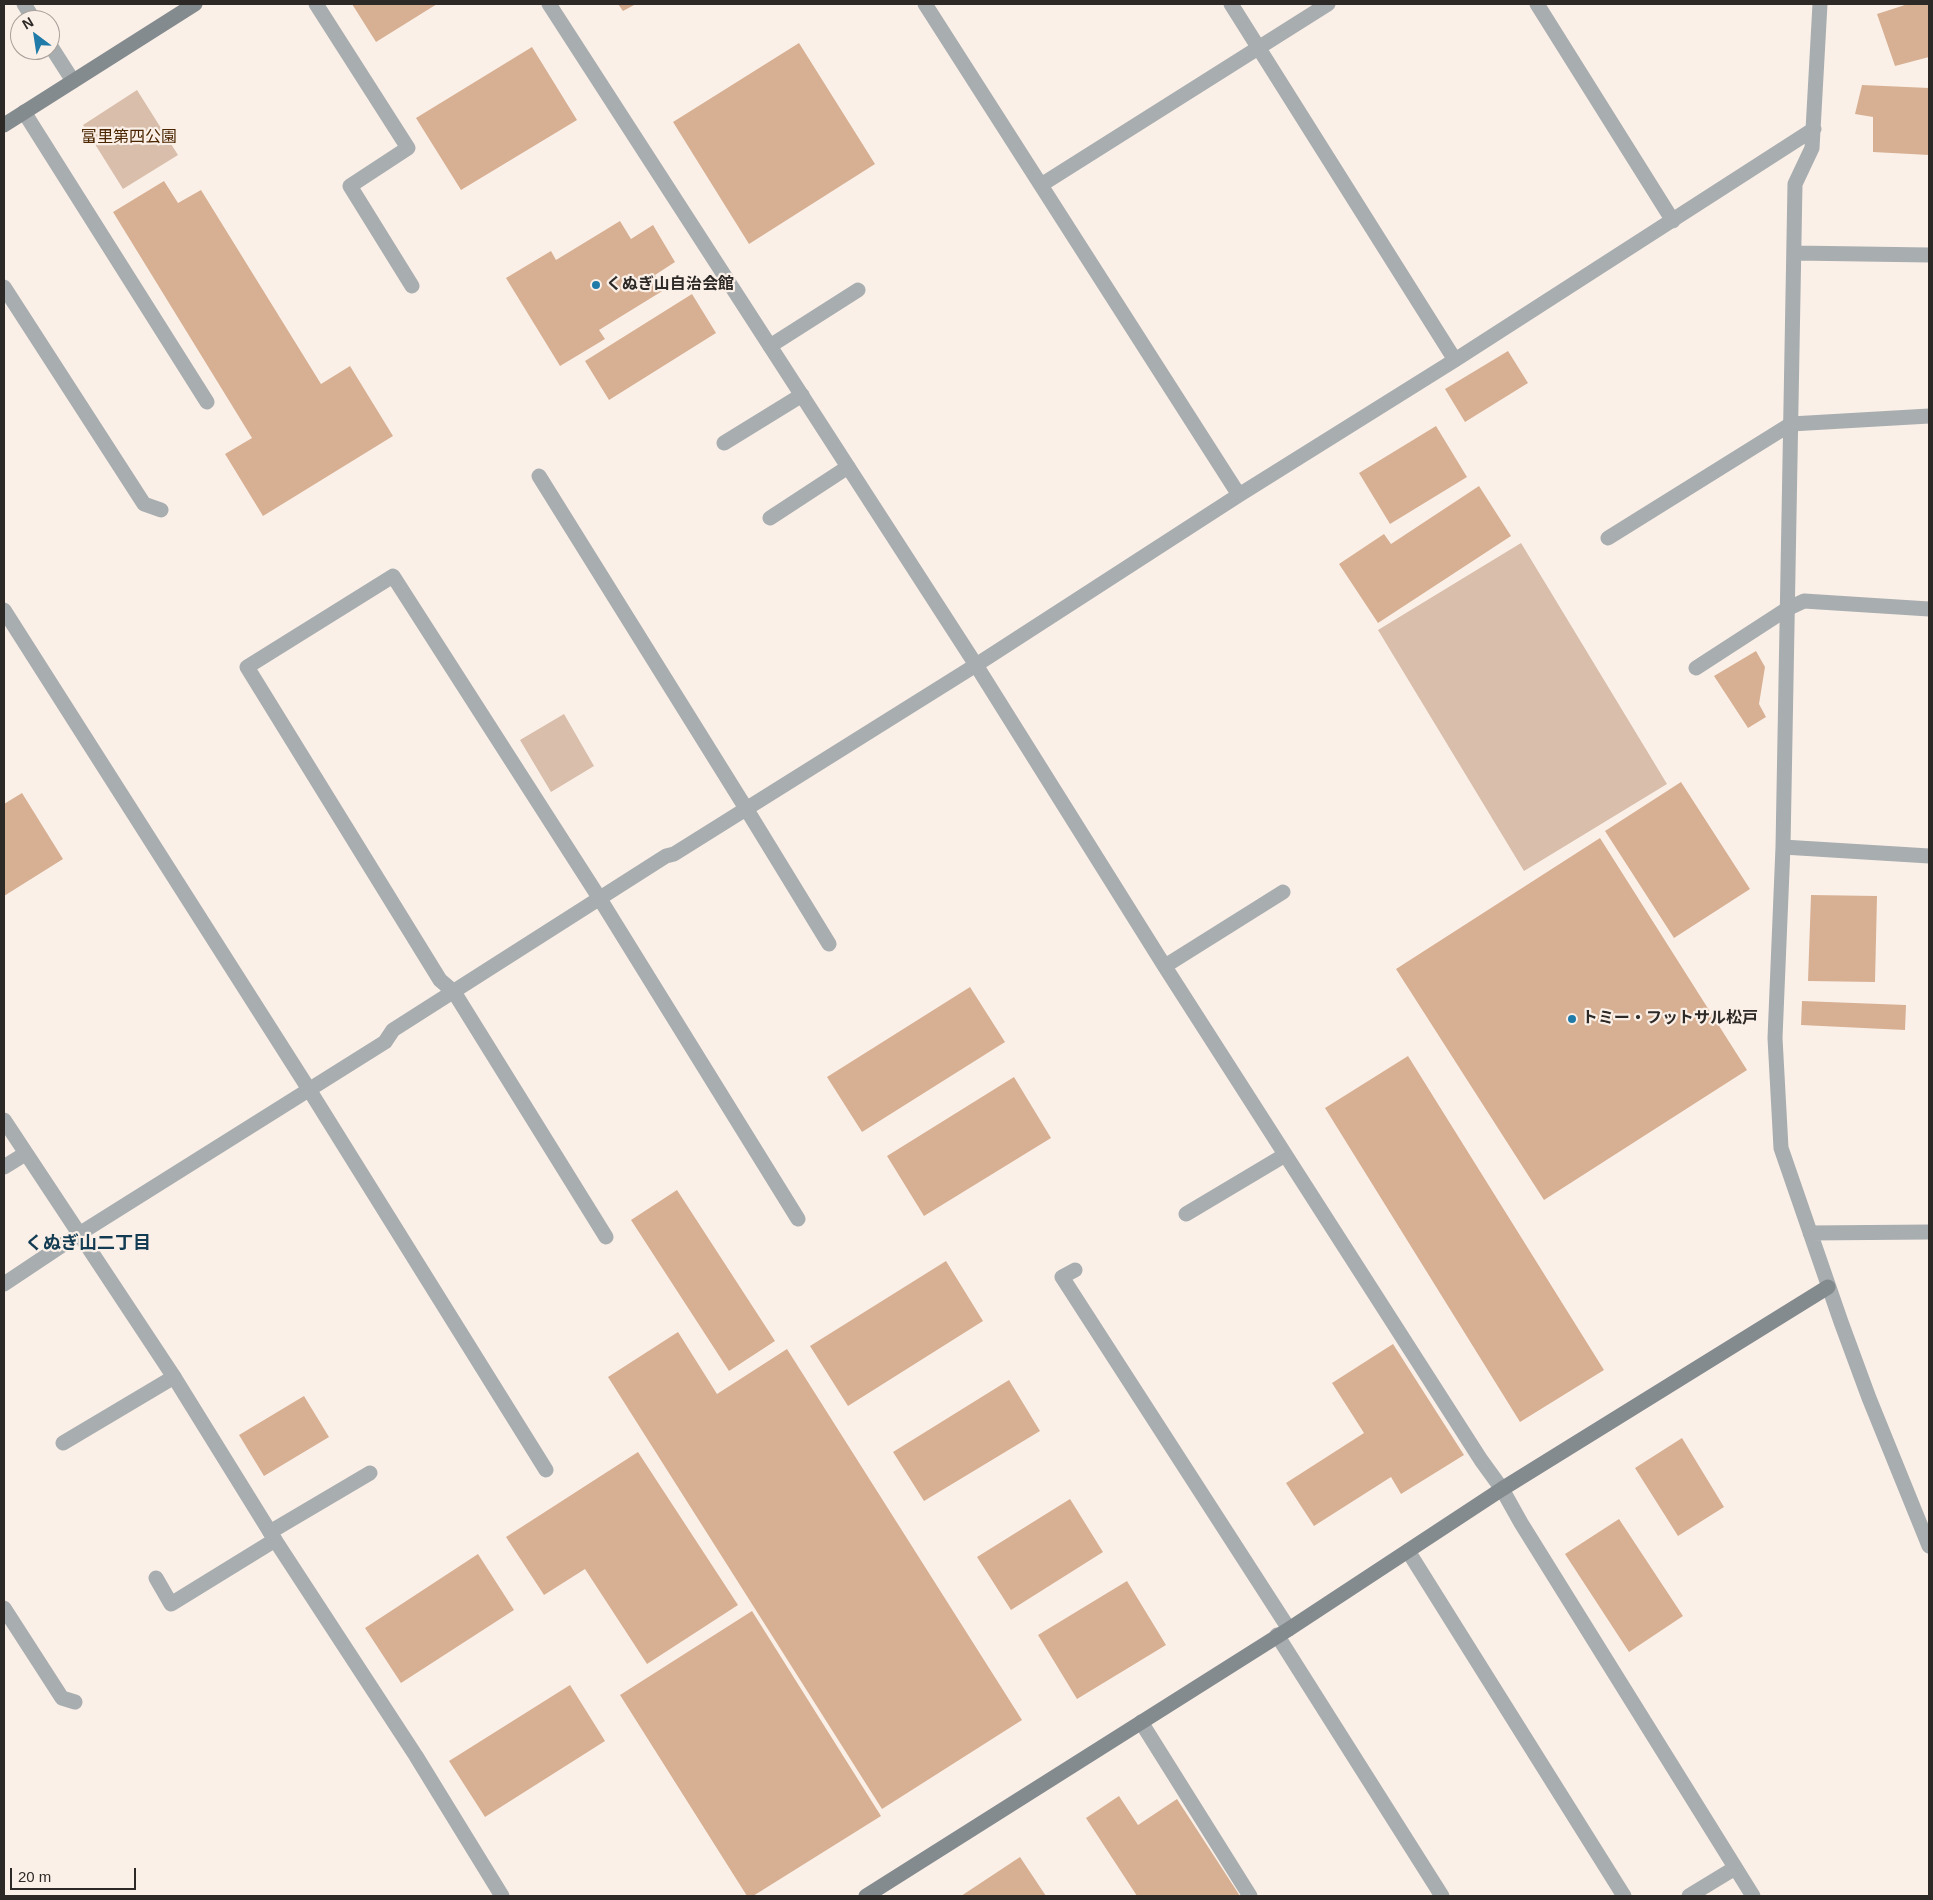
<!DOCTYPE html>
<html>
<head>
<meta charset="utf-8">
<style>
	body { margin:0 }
	#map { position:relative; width:1933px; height:1900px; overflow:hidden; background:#fbf0e8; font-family:Helvetica,sans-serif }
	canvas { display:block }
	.frame { position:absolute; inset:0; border:5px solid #2d2926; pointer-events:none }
	.north { position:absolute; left:10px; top:10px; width:50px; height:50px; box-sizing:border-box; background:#fbf0e8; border:1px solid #a9a09a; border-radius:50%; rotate:329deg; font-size:14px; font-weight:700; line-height:20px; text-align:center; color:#2d2926 }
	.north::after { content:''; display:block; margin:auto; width:18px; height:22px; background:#207ba9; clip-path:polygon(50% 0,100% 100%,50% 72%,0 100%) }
	.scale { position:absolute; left:10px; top:1868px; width:126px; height:22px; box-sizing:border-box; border:2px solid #2d2926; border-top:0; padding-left:6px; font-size:15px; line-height:18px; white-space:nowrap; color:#2d2926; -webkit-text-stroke:4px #fbf0e8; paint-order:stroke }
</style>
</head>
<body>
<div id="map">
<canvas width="1933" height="1900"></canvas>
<div class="frame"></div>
<div class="north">N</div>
<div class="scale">20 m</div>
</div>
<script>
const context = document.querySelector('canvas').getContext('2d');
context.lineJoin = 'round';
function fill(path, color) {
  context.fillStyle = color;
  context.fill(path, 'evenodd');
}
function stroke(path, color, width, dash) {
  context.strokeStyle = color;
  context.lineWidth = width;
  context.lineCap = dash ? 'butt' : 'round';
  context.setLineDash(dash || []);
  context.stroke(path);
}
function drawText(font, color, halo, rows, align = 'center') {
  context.font = font + ' Helvetica,"Noto Sans JP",sans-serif';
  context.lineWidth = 4.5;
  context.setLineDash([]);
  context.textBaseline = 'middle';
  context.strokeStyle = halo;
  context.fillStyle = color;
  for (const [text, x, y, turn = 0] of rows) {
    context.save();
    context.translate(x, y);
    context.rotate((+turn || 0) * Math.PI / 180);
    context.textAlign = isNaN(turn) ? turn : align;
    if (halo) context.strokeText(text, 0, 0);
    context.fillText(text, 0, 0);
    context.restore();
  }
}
fill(new Path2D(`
	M137 90 178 155 123 189 83 125Z
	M1521 543 1667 784 1524 871 1378 630Z
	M564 714 594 766 551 792 520 740Z`), '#d8beab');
fill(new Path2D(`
	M352 4H437L376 42Z
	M618 4H636L623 11Z
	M1908 4H1929V57L1895 66 1877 14Z
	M799 43 875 164 749 244 673 122Z
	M532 47 577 120 461 190 416 118Z
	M1862 85 1929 88V155L1873 152V117L1855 114Z
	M164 181 178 203 201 190 321 384 350 366 393 436 263 516 225 454 252 438 113 212Z
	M620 221 631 239 653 225 675 262 655 275 664 290 599 330 605 339 560 366 506 278 551 251 556 260Z
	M692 294 716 333 609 400 585 361Z
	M1508 351 1528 383 1465 422 1445 389Z
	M1436 426 1467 477 1390 524 1359 473Z
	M1479 486 1511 536 1378 623 1339 564 1384 534 1391 544Z
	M1756 651 1765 667 1759 704 1766 717 1748 728 1714 676Z
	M1681 782 1750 889 1674 938 1605 831Z
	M22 793 63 859 4 896V804Z
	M1600 838 1747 1070 1544 1200 1396 969Z
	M1811 895 1877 896 1875 982 1808 981Z
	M970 987 1005 1042 862 1132 827 1077Z
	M1802 1001 1906 1005 1905 1030 1801 1025Z
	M1408 1056 1604 1370 1520 1422 1325 1108Z
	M1014 1077 1051 1138 924 1216 887 1156Z
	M677 1190 775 1341 729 1371 631 1220Z
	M946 1261 983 1321 848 1406 810 1346Z
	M678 1332 717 1394 787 1349 1022 1720 882 1809 608 1377Z
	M1393 1344 1464 1455 1401 1494 1391 1477 1314 1526 1286 1483 1364 1433 1332 1383Z
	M1009 1380 1040 1431 924 1501 893 1452Z
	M304 1396 329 1437 264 1476 239 1435Z
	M1682 1438 1724 1507 1678 1536 1635 1468Z
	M638 1452 738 1605 647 1664 585 1569 544 1595 506 1537Z
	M1070 1499 1103 1552 1011 1610 977 1557Z
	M1619 1519 1683 1616 1629 1652 1565 1554Z
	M478 1554 514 1610 401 1683 365 1628Z
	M1127 1581 1166 1645 1077 1699 1038 1635Z
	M752 1611 881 1816 753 1896H747L620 1695Z
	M570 1685 605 1741 485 1817 449 1761Z
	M1119 1796 1138 1825 1177 1799 1240 1896H1137L1086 1818Z
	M1020 1857 1046 1896H961Z`), '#d7b093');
stroke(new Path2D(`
	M316 4 408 148 350 186 412 286
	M24 112 207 402
	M770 346 858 290
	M724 443 802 395
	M770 518 848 467
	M1608 538 1791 424 1929 416
	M4 610 310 1091 546 1470
	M1696 668 1787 609 1804 601 1929 609
	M1165 966 1283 892
	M4 1167 25 1154
	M1186 1214 1285 1155
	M63 1443 174 1377
	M270 1532 370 1473
	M1408 1551 1624 1896
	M156 1578 171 1604 275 1540
	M4 1608 62 1698 75 1702
	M1689 1896 1735 1868`), '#a8adb0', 15);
stroke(new Path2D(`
	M24 4 34 20
	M549 4 976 665 1167 970 1481 1460 1502 1489 1521 1523 1753 1896
	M925 4 1239 495
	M1231 4 1455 360
	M1537 4 1673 221
	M1820 4 1812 148 1795 184 1783 847 1775 1038 1781 1148 1841 1322 1869 1398 1929 1546
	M50 45 73 81
	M1041 185 1328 4
	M1795 253 1929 255
	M4 287 144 504 161 510
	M539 476 747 810 829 944
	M1783 847 1929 856
	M4 1120 174 1377 275 1540 416 1756 502 1896
	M1810 1233 1929 1232
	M606 1237 454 992 440 980 247 667 393 576 600 899 798 1219
	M1075 1270 1062 1277 1289 1629
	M4 1284 79 1234 385 1042 393 1030 666 856 674 854 976 665 1239 495 1455 360 1814 129
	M1277 1635 1442 1896
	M1141 1722 1250 1896`), '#a8adb0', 15);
stroke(new Path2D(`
	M4 125 195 4
	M866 1896 1289 1629 1502 1489 1828 1287`), '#848b8f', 15);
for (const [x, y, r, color] of [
	[596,285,5,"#207ba9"],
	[1572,1019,5,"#207ba9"]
]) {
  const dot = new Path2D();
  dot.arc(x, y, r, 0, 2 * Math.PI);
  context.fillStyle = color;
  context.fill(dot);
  stroke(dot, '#fbf0e8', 2);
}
drawText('16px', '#4a2500', '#fbf0e8', [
	["富里第四公園",129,138]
]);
drawText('bold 16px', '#2d2926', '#fbf0e8', [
	["くぬぎ山自治会館",606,285],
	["トミー・フットサル松戸",1582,1019]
], 'left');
drawText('bold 18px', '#133c53', '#fbf0e8', [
	["くぬぎ山二丁目",88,1244]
]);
</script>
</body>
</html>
